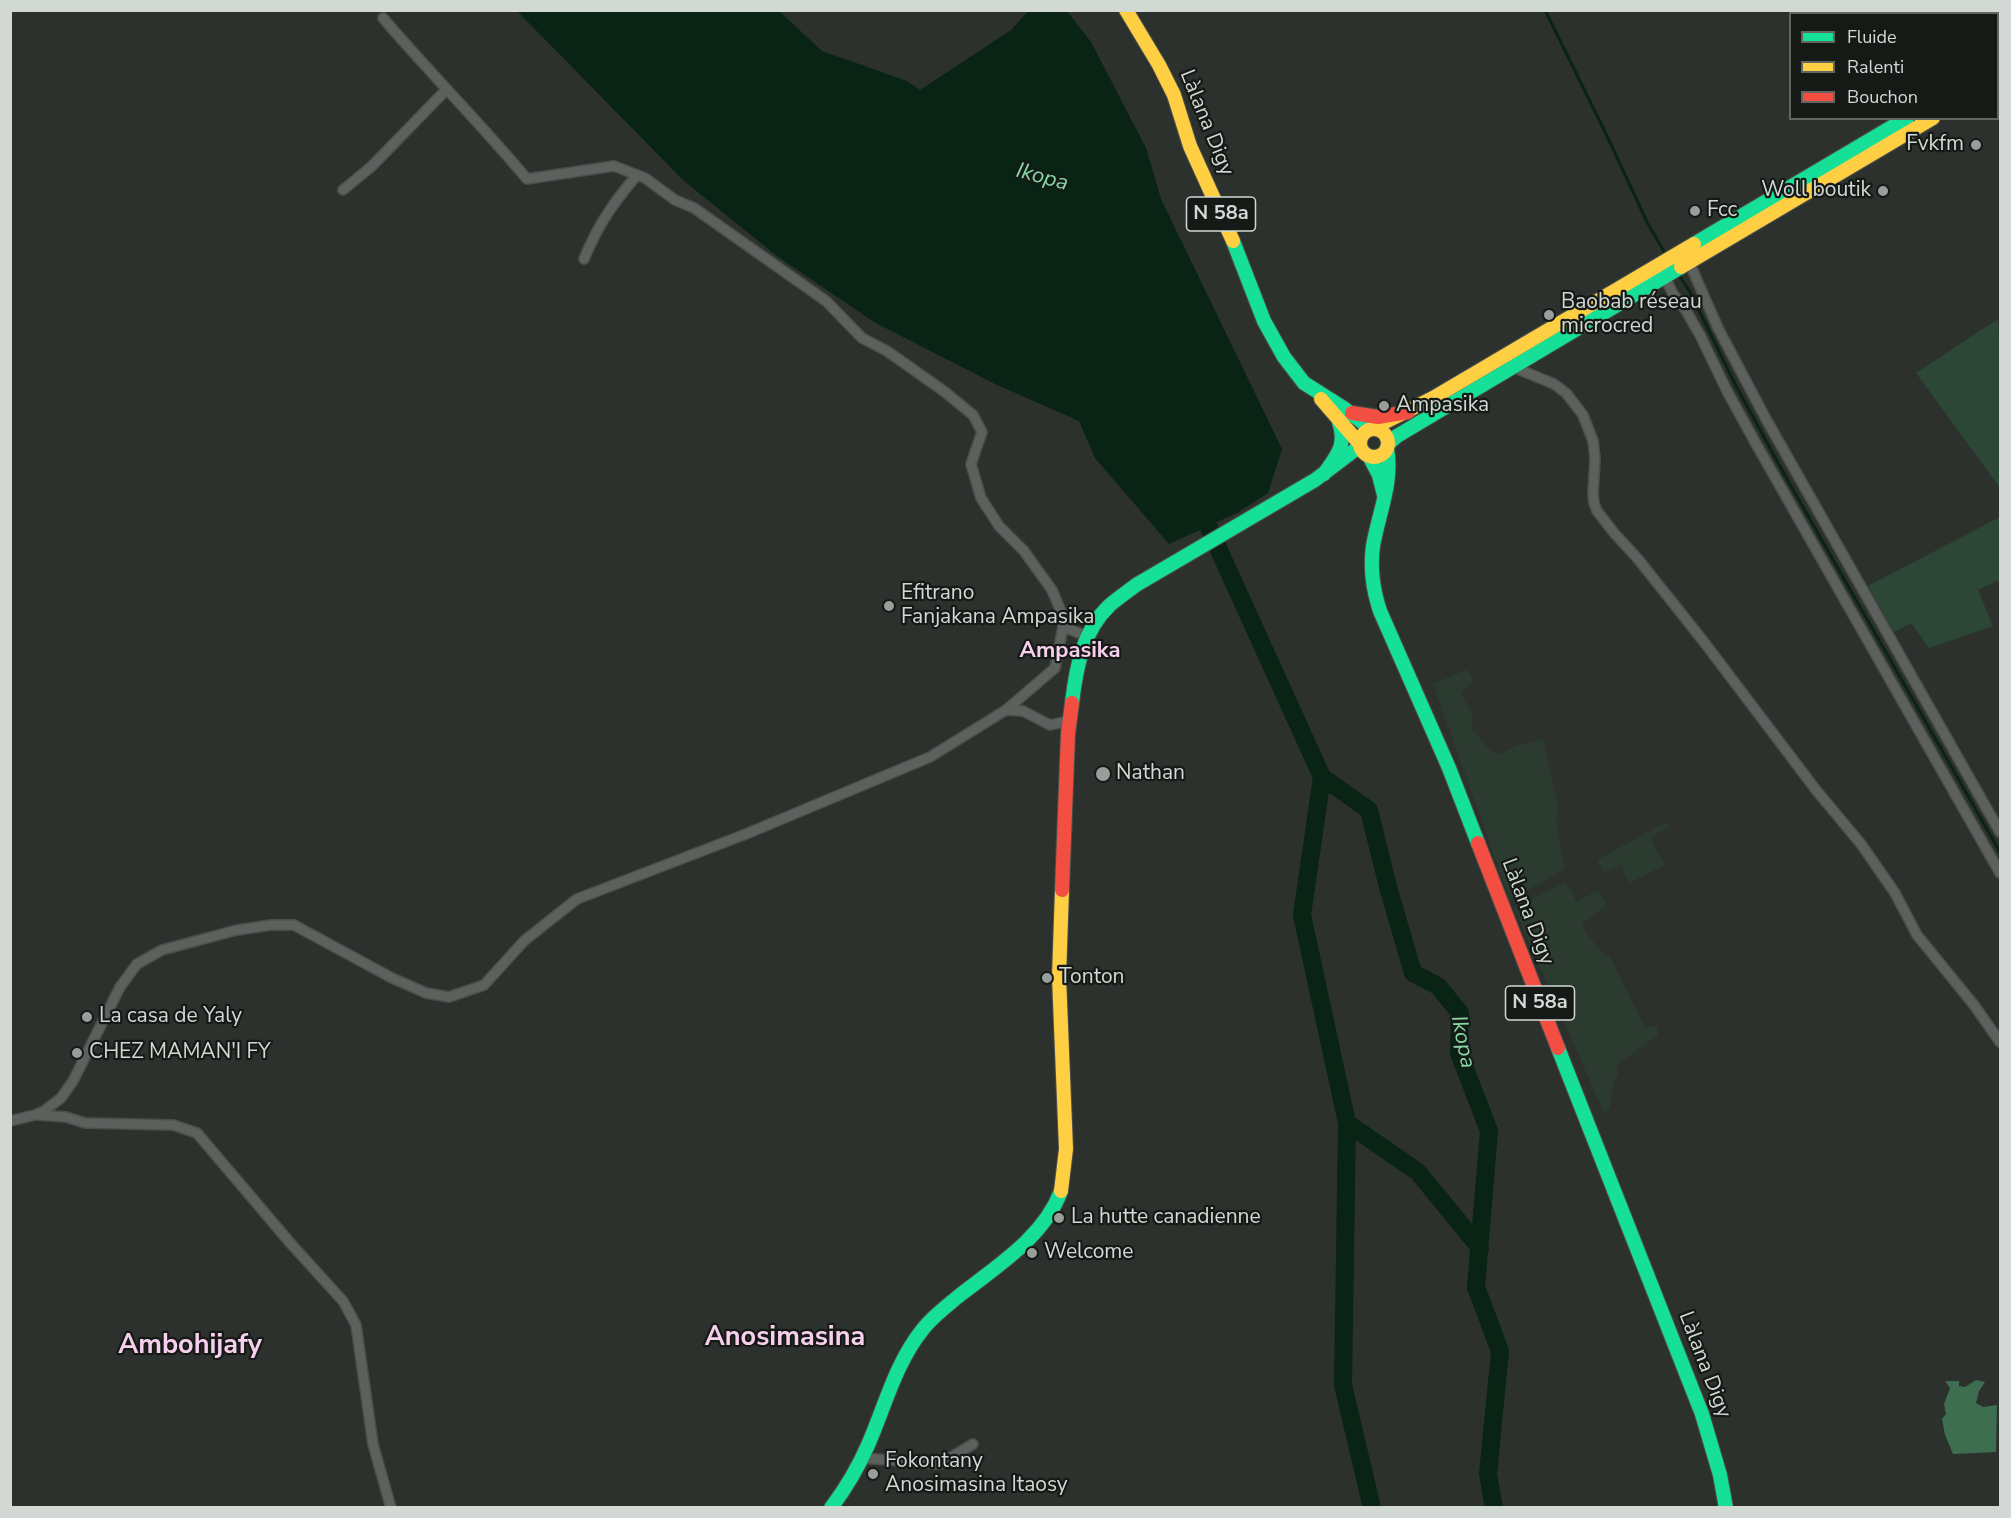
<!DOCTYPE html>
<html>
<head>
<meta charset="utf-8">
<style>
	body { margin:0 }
	#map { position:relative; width:2011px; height:1518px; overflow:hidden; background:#2c312d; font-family:"Nunito Sans",sans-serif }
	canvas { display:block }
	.frame { position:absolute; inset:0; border:12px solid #d2d9d4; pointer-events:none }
	.legend { position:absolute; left:1789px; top:12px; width:210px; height:108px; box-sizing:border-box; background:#151a17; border:2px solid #616663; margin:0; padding:8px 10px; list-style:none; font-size:18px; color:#d2d9d4 }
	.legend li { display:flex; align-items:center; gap:12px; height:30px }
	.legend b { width:30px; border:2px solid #616663 }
</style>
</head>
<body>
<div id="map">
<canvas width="2011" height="1518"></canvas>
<div class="frame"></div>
<ul class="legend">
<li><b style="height:8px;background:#16e098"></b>Fluide</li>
<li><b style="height:8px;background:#ffcf43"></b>Ralenti</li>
<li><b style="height:8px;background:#f24e42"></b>Bouchon</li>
</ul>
</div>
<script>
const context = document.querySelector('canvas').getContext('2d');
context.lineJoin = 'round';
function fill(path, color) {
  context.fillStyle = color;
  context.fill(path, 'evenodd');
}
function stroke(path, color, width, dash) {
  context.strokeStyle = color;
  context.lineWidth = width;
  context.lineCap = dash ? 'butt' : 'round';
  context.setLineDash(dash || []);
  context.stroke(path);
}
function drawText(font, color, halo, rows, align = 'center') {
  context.font = font + ' "Nunito Sans",sans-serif';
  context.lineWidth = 4.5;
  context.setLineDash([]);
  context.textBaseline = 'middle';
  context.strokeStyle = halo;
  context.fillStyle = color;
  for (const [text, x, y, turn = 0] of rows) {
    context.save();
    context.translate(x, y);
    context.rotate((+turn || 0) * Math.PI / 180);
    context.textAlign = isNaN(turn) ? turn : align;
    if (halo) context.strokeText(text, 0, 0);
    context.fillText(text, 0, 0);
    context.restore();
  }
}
fill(new Path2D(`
	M1468 669 1474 683 1460 692 1473 715 1472 729 1489 749 1498 755 1516 746 1543 739 1558 806 1556 824 1565 869 1510 900 1433 684Z
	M1666 822 1670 826 1650 838 1665 865 1629 883 1621 865 1603 873 1597 860Z
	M1565 882 1577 902 1598 890 1607 905 1582 924 1587 934 1605 956 1609 954 1645 1027H1657L1658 1035 1617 1065 1618 1075 1614 1079 1610 1109 1604 1113 1514 908Z`), '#2b3b30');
fill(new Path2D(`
	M1998 319 1999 343 2000 344V488L1916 373Z
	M2000 517V580L1978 590 1993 626 1929 648 1911 623 1894 632 1868 586Z`), '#2c4736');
fill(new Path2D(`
	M1976 1380 1985 1382 1979 1391 1976 1403 1983 1407 1997 1405 1996 1452 1953 1454 1945 1435 1942 1419 1946 1414 1944 1404 1950 1388 1945 1381H1959V1386L1965 1387Z`), '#3c6e4f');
fill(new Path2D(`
	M517 11H779L822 51 907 81 920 90 1011 30 1028 11H1067L1091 42 1146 148 1161 199 1282 449 1268 493 1237 513 1169 544 1095 458 1079 421 995 384 874 322 777 256 684 181Z`), '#092314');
stroke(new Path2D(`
	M1545 10 1609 140 1647 222 1667 257
	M1679 275 1690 292 1736 386 1787 479 2000 852`), '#092314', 3);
stroke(new Path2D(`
	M1199 506 1322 777 1369 810 1388 887 1413 973 1438 986 1460 1013 1459 1053 1489 1131 1476 1287 1500 1351 1488 1474 1494 1508
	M1322 777 1302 915 1347 1123 1343 1385 1372 1508
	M1347 1123 1418 1172 1480 1248`), '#092314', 18);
const street = new Path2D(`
	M383 18C430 73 481 124 527 179L614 166 645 178 675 200 694 208 826 301 862 338 887 351 945 392 973 415 982 432 971 464 981 498 999 526 1024 551 1052 590 1062 614 1063 627 1087 636
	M343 190 372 166 446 90
	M584 259C598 225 613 203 637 175
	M1689 262 1718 328 1766 419 2000 832
	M1665 277 1673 294 1685 309 1700 335 1727 391 1755 442 2000 873
	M1513 367 1554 384 1566 393 1583 415 1593 441 1595 458 1593 494 1594 503 1597 511 1615 534 1638 559 1704 642 1816 790 1861 844 1895 893 1917 935 1974 1005 2000 1042
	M1006 710 1023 711 1050 725 1069 721
	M38 1115 66 1117 85 1123 173 1125 197 1133 292 1245 343 1301 356 1325 373 1444 391 1508
	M10 1121 35 1115 44 1111 61 1098 73 1081 120 987 137 964 162 950 237 930 271 925H294L392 978 426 993 449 997 484 985 525 940 577 899 746 834 930 757 1006 710 1055 668 1063 627
	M862 1458 940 1464 973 1444`);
const fast = new Path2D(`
	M1998 65 2000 63
	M1998 81 2000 79
	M1233 241 1264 321 1284 357 1304 383 1345 409 1371 429
	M1694 244 1907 118
	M1388 444 1397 436 1681 267
	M1387 448C1393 483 1379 512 1373 546 1370 568 1373 590 1380 611L1449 768 1478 843
	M1369 456 1379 475 1384 495
	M1324 474C1337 455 1347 446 1339 422
	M1072 703C1076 668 1083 630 1110 605 1118 598 1127 592 1136 585L1315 480 1360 446
	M1558 1048 1702 1414 1720 1475 1726 1508
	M831 1508C846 1488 858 1468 868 1445 885 1406 896 1362 923 1329 933 1316 947 1306 960 1295 997 1266 1044 1237 1061 1191`);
const slow = new Path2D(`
	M1126 10 1159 65 1174 95 1190 146 1233 241
	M1681 267 1933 118
	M1321 399 1359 443
	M1371 429 1433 398 1694 244
	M1360 443a14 14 0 1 1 28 0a14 14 0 1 1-28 0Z
	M1061 1191 1066 1149 1059 977 1062 890`);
const jam = new Path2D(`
	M1352 413 1378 417 1408 412
	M1478 843 1558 1048
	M1062 890 1068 734 1072 703`);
stroke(street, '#4a4f4b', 12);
stroke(fast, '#4a4f4b', 16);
stroke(slow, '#4a4f4b', 16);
stroke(jam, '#4a4f4b', 16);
stroke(street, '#5d615e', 9);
stroke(fast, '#16e098', 14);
stroke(slow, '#ffcf43', 14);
stroke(jam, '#f24e42', 14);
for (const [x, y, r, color] of [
	[1976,145,6,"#989e9a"],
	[1883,191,6,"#989e9a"],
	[1695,211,6,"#989e9a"],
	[1549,315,6,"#989e9a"],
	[1384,406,6,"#989e9a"],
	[889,606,6,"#989e9a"],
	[1103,774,8,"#989e9a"],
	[1047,978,6,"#989e9a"],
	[87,1017,6,"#989e9a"],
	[77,1053,6,"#989e9a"],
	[1059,1218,6,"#989e9a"],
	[1032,1253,6,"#989e9a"],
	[873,1474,6,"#989e9a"]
]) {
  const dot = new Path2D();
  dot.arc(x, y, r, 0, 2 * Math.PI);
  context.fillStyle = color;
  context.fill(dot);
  stroke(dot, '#151a17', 2);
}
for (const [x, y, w] of [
	[1221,214,69],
	[1540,1003,69]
]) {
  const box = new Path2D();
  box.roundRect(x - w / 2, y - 17, w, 34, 4.5);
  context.fillStyle = '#151a17';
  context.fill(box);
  stroke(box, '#d2d9d4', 1.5);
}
drawText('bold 20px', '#d2d9d4', null, [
	["N 58a",1221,214],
	["N 58a",1540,1003]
]);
drawText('21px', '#d2d9d4', '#151a17', [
	["Làlana Digy",1206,123,68],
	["Làlana Digy",1527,912,69],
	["Làlana Digy",1704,1365,69]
]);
drawText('21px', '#d2d9d4', '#151a17', [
	["Fvkfm",1964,145,"right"],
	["Woll boutik",1871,191,"right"],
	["Fcc",1707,211],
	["Baobab réseau",1561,303],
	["microcred",1561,327],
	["Ampasika",1396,406],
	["Efitrano",901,594],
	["Fanjakana Ampasika",901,618],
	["Nathan",1116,774],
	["Tonton",1059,978],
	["La casa de Yaly",99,1017],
	["CHEZ MAMAN'I FY",89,1053],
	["La hutte canadienne",1071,1218],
	["Welcome",1044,1253],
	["Fokontany",885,1462],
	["Anosimasina Itaosy",885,1486]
], 'left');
drawText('italic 22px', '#85d8a3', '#151a17', [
	["Ikopa",1042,178,15],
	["Ikopa",1462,1042,79]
]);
drawText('bold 22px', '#f7cfed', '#151a17', [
	["Ampasika",1070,652]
]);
drawText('bold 27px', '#f7cfed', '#151a17', [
	["Anosimasina",785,1338],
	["Ambohijafy",190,1346]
]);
</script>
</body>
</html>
